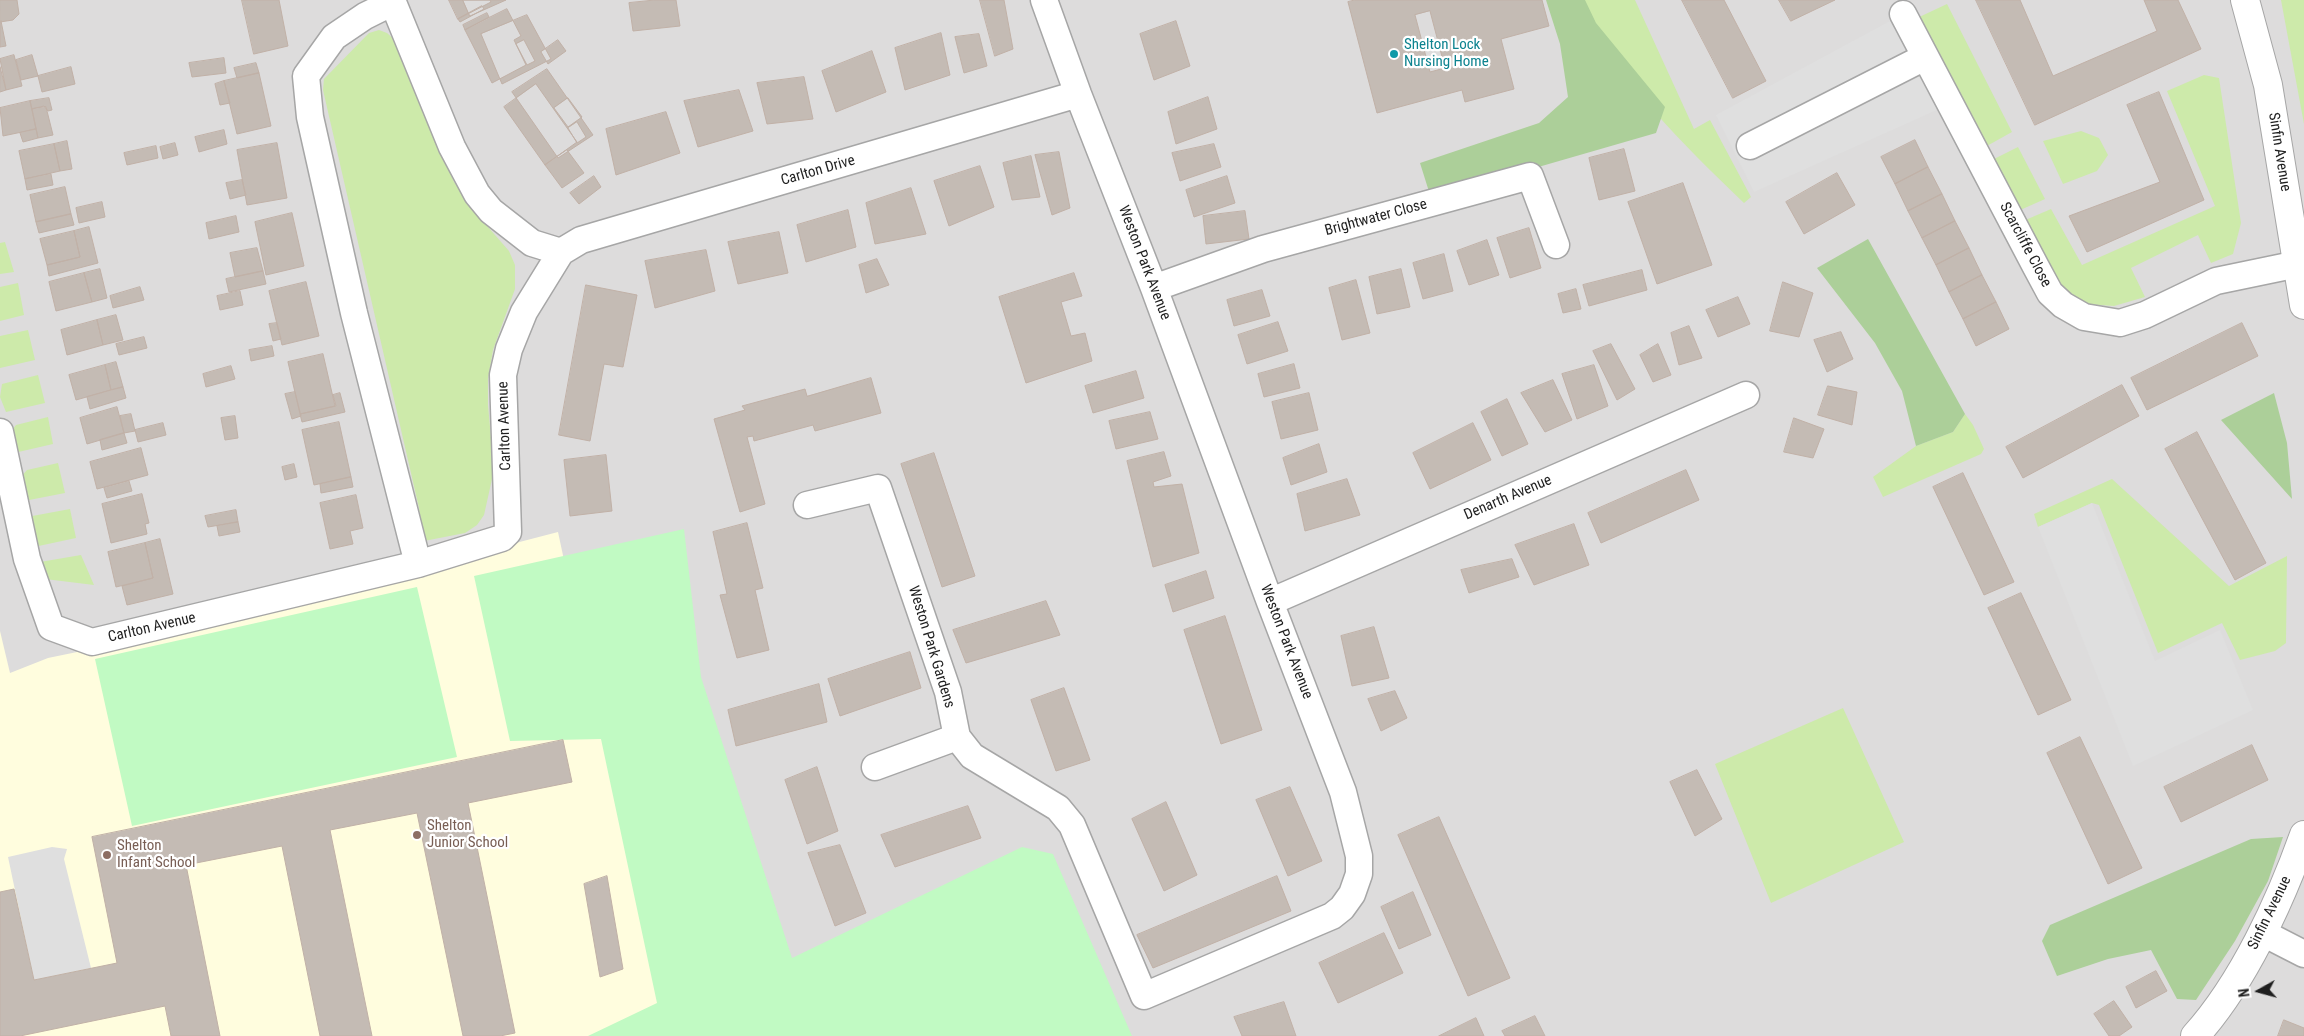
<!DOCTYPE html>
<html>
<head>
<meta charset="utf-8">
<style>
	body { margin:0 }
	#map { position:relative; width:2304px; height:1036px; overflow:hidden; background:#f0ebe5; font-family:"Roboto Condensed",sans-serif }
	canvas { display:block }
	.north { position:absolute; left:2234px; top:966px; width:50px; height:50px; -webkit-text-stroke:4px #fff; paint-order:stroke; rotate:263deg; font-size:14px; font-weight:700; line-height:20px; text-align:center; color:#1f1f1f }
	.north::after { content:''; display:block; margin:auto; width:18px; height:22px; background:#1f1f1f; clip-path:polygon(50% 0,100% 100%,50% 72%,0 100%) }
</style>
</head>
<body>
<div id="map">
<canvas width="2304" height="1036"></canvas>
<div class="north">N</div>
</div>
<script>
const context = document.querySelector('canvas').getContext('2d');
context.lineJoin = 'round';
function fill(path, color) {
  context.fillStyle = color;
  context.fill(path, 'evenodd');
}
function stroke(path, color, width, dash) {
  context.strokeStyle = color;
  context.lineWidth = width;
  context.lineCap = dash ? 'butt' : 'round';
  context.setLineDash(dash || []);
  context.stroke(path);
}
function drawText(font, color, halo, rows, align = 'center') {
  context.font = font + ' "Roboto Condensed",sans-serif';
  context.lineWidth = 4.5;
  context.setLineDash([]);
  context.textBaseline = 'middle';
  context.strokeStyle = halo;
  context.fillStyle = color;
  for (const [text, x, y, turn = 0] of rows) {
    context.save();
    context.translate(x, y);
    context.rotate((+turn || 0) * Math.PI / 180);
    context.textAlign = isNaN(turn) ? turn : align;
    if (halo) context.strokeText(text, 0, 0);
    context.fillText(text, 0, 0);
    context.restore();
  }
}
fill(new Path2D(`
	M0 0H2304V1036H0Z`), '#dddcdc');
fill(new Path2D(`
	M558 532 666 1036H0V631L10 673 48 658 169 633Z`), '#fffdde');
fill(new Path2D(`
	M1576 0H1635L1694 129 1710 120 1751 197 1744 203C1681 142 1616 79 1576 0Z
	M2281 0H2304V124Z
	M1947 4 2012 132 1985 147 1915 19Z
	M379 30 387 33 397 42 454 182 481 219 509 251 515 265V289L493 350 488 379V405L494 470 484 515 477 525 465 533 424 541 419 508 323 90 324 79 369 33Z
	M2204 75 2219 78 2241 223 2233 254 2211 263 2198 235 2131 268 2145 297 2114 306 2086 304 2053 280 2023 221 2051 209 2082 265 2215 206 2167 91Z
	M2081 131 2099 138 2108 155 2097 171 2063 184 2043 141Z
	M2018 147 2045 199 2018 211 1992 160Z
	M5 242 14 272 0 274V243Z
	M18 283 24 315 0 321V287Z
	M28 330 35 360 0 368V336Z
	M38 375 45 403 6 412 0 397 2 384Z
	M1965 414 1973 425 1984 449 1981 454 1883 497 1873 477 1916 446 1953 432Z
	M48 417 53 444 14 453 9 434 16 425Z
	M58 463 65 493 24 501 20 478 27 470Z
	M2112 479 2229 586 2287 556 2286 643 2275 651 2240 660 2222 623 2158 653 2099 505 2092 503 2038 527 2034 514Z
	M70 509 76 538 34 547 27 517Z
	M81 555 94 585 45 579 40 562Z
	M1843 708 1904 842 1771 903 1715 764Z`), '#cdeaaa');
fill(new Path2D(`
	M1546 0H1585L1596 23 1665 107 1656 133 1431 198 1420 163 1539 123 1568 97 1560 44Z
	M1868 239 1965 414 1953 432 1916 446 1902 391 1875 343 1817 268Z
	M2274 393 2287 443 2292 499 2221 420Z
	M2283 837 2268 881 2235 941 2196 1000 2177 999 2151 950 2108 959 2057 976 2042 941 2050 925 2251 839Z`), '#accf99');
fill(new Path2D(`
	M684 529 701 677 792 958 1022 847 1053 854 1132 1036H588L657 1003 601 739 510 741 474 576Z
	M417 587 457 757 132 826 95 659Z`), '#c1fac3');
fill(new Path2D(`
	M1903 14 1950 104 1754 192 1716 115Z
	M2092 503 2155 661 2220 630 2253 710 2133 766 2038 527Z
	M52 847 67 849 64 859 91 968 34 980 8 857Z`), '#dfdfdf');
const building = new Path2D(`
	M0 0H17L19 14 13 20 0 22Z
	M242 0H279L288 46 254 54Z
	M449 0H490L491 2 458 19Z
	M463 0H506L470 16Z
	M655 0H676L680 26 633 31 629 3Z
	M980 0H1004L1013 49 995 56Z
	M1355 0H1542L1549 26 1501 39 1514 89 1465 102 1462 90 1377 113 1348 2ZM1430 11 1445 68 1430 72 1415 15Z
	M1682 0H1724L1766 81 1733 98Z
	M1779 0H1835L1791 21Z
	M1976 0H2020L2053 76 2157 31 2144 0H2178L2201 49 2035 125Z
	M482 6 484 9 460 22 458 19Z
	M507 9 521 36 514 40 526 65 492 83 465 30Z
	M487 13 489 17 465 30 463 25Z
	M527 15 551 59 502 84 481 34Z
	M1 21 6 46 0 47V22Z
	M1176 21 1190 66 1154 80 1140 34Z
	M941 33 950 75 905 90 895 48Z
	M979 34 987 66 964 73 955 37Z
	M524 40 535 61 527 65 516 44Z
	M558 40 566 51 548 64 541 52Z
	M872 51 886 92 836 112 822 71Z
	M14 55 22 86 6 90 0 59Z
	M32 55 38 76 21 80 16 60Z
	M224 58 226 73 192 77 189 63Z
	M256 63 259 73 237 78 234 68Z
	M0 67 6 90 0 92Z
	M71 67 75 84 42 92 38 76Z
	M547 69 593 135 558 158 512 92Z
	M259 73 271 126 237 134 224 81Z
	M804 77 813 119 767 124 757 83Z
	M224 81 230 103 220 105 215 84Z
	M536 84 577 142 545 165 504 107Z
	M739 90 753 131 698 147 684 101Z
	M2159 92 2204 200 2087 252 2069 216 2160 182 2127 105Z
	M1208 97 1217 129 1176 144 1168 112Z
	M49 98 52 110 48 111 44 106 32 109 30 101Z
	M568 98 582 117 568 127 554 108Z
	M30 101 36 129 3 136 0 108Z
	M46 107 53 135 38 138 32 109Z
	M666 112 680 153 616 175 606 129Z
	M577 122 586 137 577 143 568 128Z
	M36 129 38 138 23 142 20 133Z
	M224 130 227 144 199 152 195 137Z
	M1915 140 1928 167 1895 184 1881 157Z
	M67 141 72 169 60 171 54 144Z
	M175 143 178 155 163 159 160 147Z
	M277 143 287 198 247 205 237 150Z
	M54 144 60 171 25 179 19 151Z
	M1214 144 1221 167 1180 181 1172 153Z
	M156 146 158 158 127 165 124 153Z
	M1624 149 1635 191 1599 200 1589 158Z
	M567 150 584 173 562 188 545 165Z
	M1059 152 1070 208 1052 215 1035 155Z
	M1031 156 1040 197 1012 200 1003 163Z
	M980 166 994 207 949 226 934 181Z
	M1928 167 1942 194 1908 211 1895 184Z
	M1837 173 1855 205 1804 234 1786 202Z
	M51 174 53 185 27 190 25 179Z
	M594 176 601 187 579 204 570 193Z
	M1227 176 1235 203 1194 217 1186 190Z
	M242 180 246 195 230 199 226 183Z
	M1683 183 1712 265 1657 284 1628 202Z
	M65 187 71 214 36 222 30 195Z
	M911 188 926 234 875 244 866 203Z
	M1942 194 1955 221 1922 238 1908 211Z
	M102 202 105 217 79 223 76 208Z
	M848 210 856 247 806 262 797 225Z
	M1245 211 1249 239 1206 244 1203 216Z
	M292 213 304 266 266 275 255 222Z
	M71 214 74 225 39 233 36 222Z
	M236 216 239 232 209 239 206 223Z
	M1955 221 1969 248 1936 265 1922 238Z
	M89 227 98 263 49 276 47 265 80 257 74 231Z
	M1529 228 1541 268 1510 278 1497 238Z
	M74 231 80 257 47 265 40 239Z
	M779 232 788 273 738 284 728 242Z
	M1487 240 1499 275 1469 285 1457 251Z
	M257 248 263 271 235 277 230 253Z
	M1969 248 1982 275 1949 292 1936 265Z
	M706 250 715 291 655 308 645 261Z
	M1444 254 1453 291 1423 299 1413 263Z
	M877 259 889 285 866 293 859 265Z
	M100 269 107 298 92 302 84 273Z
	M1401 269 1410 307 1377 314 1369 277Z
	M1642 270 1647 290 1589 306 1583 285Z
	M263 271 266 284 229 292 226 279Z
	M84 273 92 302 56 311 49 282Z
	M1074 273 1082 296 1061 302 1071 336 1085 333 1092 361 1026 383 999 297Z
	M1982 275 1996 302 1963 319 1949 292Z
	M1356 280 1370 333 1342 340 1329 288Z
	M306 282 319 336 282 345 269 291Z
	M1783 282 1813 293 1799 337 1770 331Z
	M586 285 637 295 623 367 604 364 590 441 559 435Z
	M140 287 144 300 113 308 110 296Z
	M1576 289 1581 309 1563 313 1558 294Z
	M1262 290 1270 316 1234 326 1227 300Z
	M240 291 243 305 220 310 217 296Z
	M1738 297 1750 324 1718 337 1706 310Z
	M1996 302 2009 329 1976 346 1963 319Z
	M116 315 123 340 103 345 97 320Z
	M97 320 103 345 67 355 61 330Z
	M1278 322 1288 351 1247 364 1238 335Z
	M277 323 281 339 273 341 269 324Z
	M2242 323 2258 356 2147 410 2131 378Z
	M1689 326 1702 358 1679 365 1671 333Z
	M1841 332 1853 359 1827 372 1814 340Z
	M144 337 147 348 119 355 116 344Z
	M1611 344 1635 389 1617 400 1593 351Z
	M1658 344 1671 375 1653 382 1640 355Z
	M272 346 274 356 251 361 249 350Z
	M323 354 335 406 300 414 288 362Z
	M116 362 123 387 111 390 105 365Z
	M1294 364 1300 388 1264 397 1258 374Z
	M105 365 111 390 76 400 69 375Z
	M1594 365 1608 406 1577 419 1562 374Z
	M231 366 235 379 206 387 203 374Z
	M1136 371 1144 398 1093 413 1085 386Z
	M871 378 881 413 815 431 813 425 754 441 753 436 747 437 765 504 740 512 714 419 745 410 742 406 805 389 807 396Z
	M1553 380 1572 420 1545 432 1521 393Z
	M2122 385 2139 416 2023 478 2006 447Z
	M1828 386 1857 392 1852 425 1818 415Z
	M123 387 126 398 90 409 87 397Z
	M295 392 301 416 292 419 285 394Z
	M340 393 345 412 302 422 300 414 336 406 333 395Z
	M1309 393 1318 430 1281 439 1272 402Z
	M1507 399 1528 444 1502 456 1481 412Z
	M117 407 124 433 87 444 80 418Z
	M1150 412 1158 439 1116 449 1109 421Z
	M131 414 135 431 124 433 120 416Z
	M235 416 238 438 225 440 221 418Z
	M1794 418 1824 429 1813 458 1784 452Z
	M339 422 351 477 314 485 302 430Z
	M163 423 166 435 138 442 135 430Z
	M1473 423 1491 460 1430 489 1413 453Z
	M2197 432 2266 563 2235 580 2165 449Z
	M124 433 127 443 102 450 100 440Z
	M1319 444 1327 472 1291 485 1283 458Z
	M141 448 148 475 97 489 90 462Z
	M1164 452 1171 476 1153 482 1154 487 1182 484 1199 553 1153 567 1127 461Z
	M934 453 975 576 942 587 901 464Z
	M606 455 612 511 570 516 564 460Z
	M294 464 297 477 285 480 282 467Z
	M1686 470 1699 500 1601 543 1588 513Z
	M1963 473 2014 582 1984 595 1933 487Z
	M351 477 353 487 321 493 320 484Z
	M1347 479 1360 515 1305 531 1297 494Z
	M129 481 132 491 107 498 104 488Z
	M142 494 149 523 145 524 147 534 111 543 102 504Z
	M356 495 363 528 350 531 353 544 330 549 320 503Z
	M236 510 238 522 208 527 205 516Z
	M238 522 240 532 219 536 217 526Z
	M747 523 763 588 755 590 769 650 737 658 720 595 727 594 713 532Z
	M1574 524 1589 565 1534 585 1515 545Z
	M160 539 173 594 127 605 122 586 153 578 145 543Z
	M145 543 153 578 116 587 108 552Z
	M1512 559 1519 577 1469 593 1461 570Z
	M1206 571 1214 598 1173 612 1165 585Z
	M2021 593 2071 700 2038 715 1988 608Z
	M1046 601 1060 635 966 663 953 630Z
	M1225 616 1262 730 1221 744 1184 630Z
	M1374 627 1389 678 1352 686 1341 636Z
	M910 652 921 688 840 716 828 679Z
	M819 684 827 722 736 746 728 710Z
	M1064 688 1090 760 1056 771 1031 700Z
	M1395 691 1407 718 1381 731 1368 699Z
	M2080 737 2142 868 2108 884 2047 753Z
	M563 740 572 782 468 803 515 1033 500 1036H463L417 813 330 830 372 1036H320L282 846 186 865 220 1036H171L165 1006 20 1036H0V892L14 889 34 980 117 963 92 837Z
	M2252 745 2268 780 2181 822 2164 787Z
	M817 767 838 831 807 844 785 780Z
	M1697 770 1722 819 1695 836 1670 782Z
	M1290 787 1322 861 1288 876 1256 800Z
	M1166 802 1197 875 1164 891 1132 819Z
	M968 806 981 838 895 867 881 835Z
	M1439 817 1510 978 1468 996 1398 835Z
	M840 845 866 913 835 926 808 853Z
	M607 876 623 969 600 977 584 884Z
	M1277 876 1291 911 1153 968 1137 935Z
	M1413 892 1431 935 1399 949 1381 907Z
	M1384 933 1403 973 1338 1003 1319 963Z
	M2156 971 2167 991 2136 1008 2126 987Z
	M2114 1001 2132 1027 2119 1036H2109L2094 1014Z
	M1284 1002 1296 1036H1242L1234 1017Z
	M1535 1016 1545 1036H1505L1502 1031Z
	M1476 1018 1484 1036H1439Z
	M2284 1020 2304 1028V1036H2278Z`);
fill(building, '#c4bbb4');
stroke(building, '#c1b1a7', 1);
const minor = new Path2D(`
	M393 2 365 16 334 37 306 76 310 117 354 313 418 564
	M1903 14 2036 267 2050 293 2063 305 2084 317 2120 323 2145 315 2216 281 2298 264
	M1750 146 1925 57
	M561 252 581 240 1078 94
	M1154 288 1263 249 1530 176 1556 245
	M0 432 27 559 51 627 92 642 418 564 502 538 508 532 503 375 509 349 524 312 561 252 532 243 491 211 477 194 452 147 392 0
	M807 505 878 488 948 692 957 737 972 756 1058 808 1072 825 1144 996 1332 916 1342 908 1352 894 1359 874V856L1343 792 1270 602 1154 288 1078 94 1044 0
	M1270 602 1746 395
	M875 767 957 737
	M2263 933 2304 954`);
const tertiary = new Path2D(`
	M2245 0 2268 85 2304 305
	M2195 1036C2243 983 2280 902 2304 835`);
stroke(minor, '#a6a6a6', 29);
stroke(tertiary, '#a6a6a6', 30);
stroke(minor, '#fff', 26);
stroke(tertiary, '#fff', 28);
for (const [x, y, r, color] of [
	[1394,54,5,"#0f9aa8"],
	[417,835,5,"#8d6e63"],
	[107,855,5,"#8d6e63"]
]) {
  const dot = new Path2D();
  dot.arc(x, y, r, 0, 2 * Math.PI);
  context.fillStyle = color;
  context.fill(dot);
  stroke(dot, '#fff', 2);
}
drawText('15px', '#0d838f', '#fff', [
	["Shelton Lock",1404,45],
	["Nursing Home",1404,62]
], 'left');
drawText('15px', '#1f1f1f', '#fff', [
	["Sinfin Avenue",2279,152,81],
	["Carlton Drive",818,171,-16],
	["Brightwater Close",1376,218,-15],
	["Scarcliffe Close",2025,245,62],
	["Weston Park Avenue",1144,263,69],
	["Carlton Avenue",505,426,-92],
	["Denarth Avenue",1508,498,-23],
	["Carlton Avenue",152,628,-13],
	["Weston Park Avenue",1286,642,69],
	["Weston Park Gardens",931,647,73],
	["Sinfin Avenue",2270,913,-64]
]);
drawText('15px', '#785e54', '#fff', [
	["Shelton",427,826],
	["Junior School",427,843],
	["Shelton",117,846],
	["Infant School",117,863]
], 'left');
</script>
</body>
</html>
